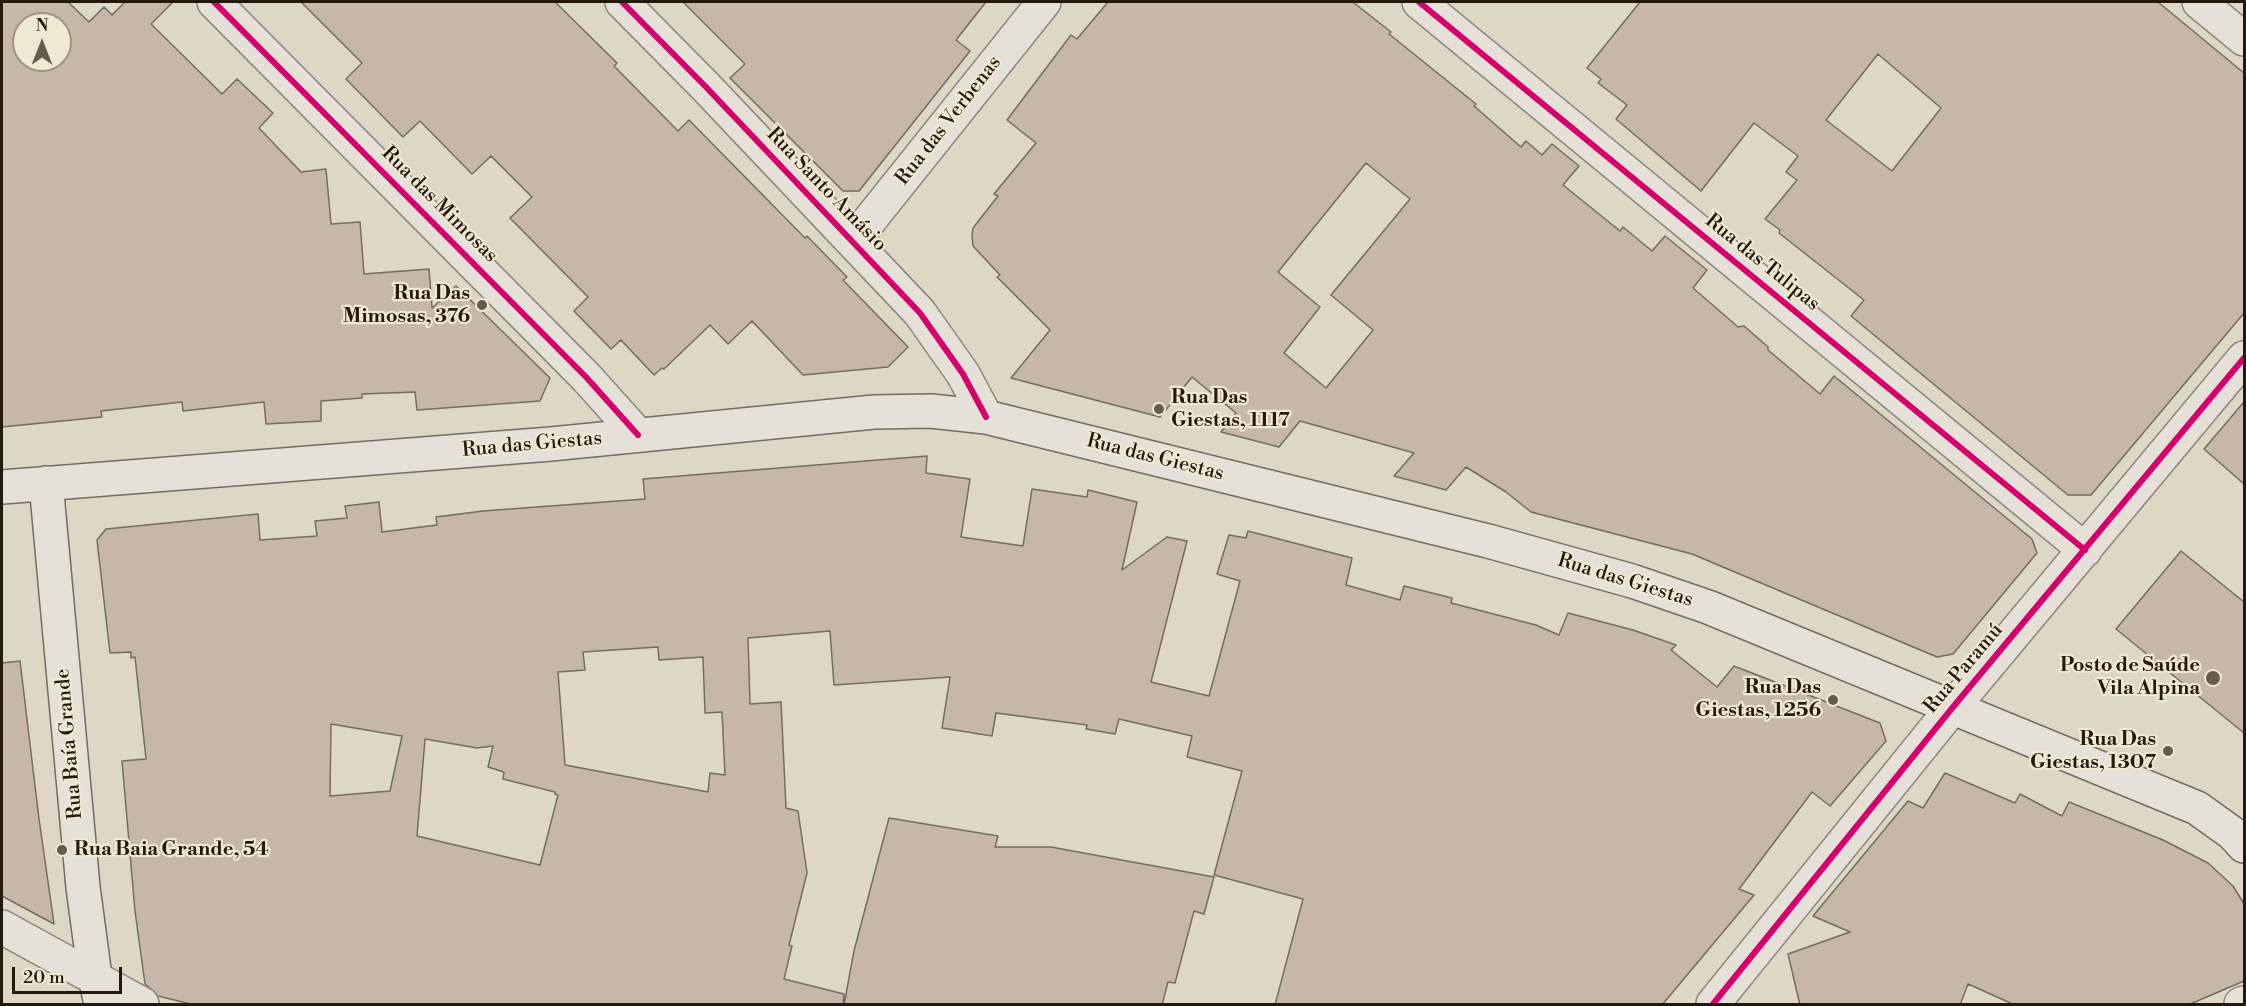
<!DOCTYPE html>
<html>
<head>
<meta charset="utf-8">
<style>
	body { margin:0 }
	#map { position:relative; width:2246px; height:1006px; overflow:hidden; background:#ddd7c6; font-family:"Libre Bodoni",serif }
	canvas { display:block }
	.frame { position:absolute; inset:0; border:3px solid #25180d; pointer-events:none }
	.north { position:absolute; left:12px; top:12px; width:60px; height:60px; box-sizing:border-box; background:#efe8d3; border:2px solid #9e9584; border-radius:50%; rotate:0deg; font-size:16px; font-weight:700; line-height:24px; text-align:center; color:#25180d }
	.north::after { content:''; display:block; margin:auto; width:21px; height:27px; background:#655b4e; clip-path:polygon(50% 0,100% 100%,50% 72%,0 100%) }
	.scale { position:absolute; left:12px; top:967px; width:110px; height:27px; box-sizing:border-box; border:3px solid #25180d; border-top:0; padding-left:8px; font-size:18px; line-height:21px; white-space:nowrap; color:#25180d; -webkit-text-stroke:4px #efe8d3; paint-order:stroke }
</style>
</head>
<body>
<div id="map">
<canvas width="2246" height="1006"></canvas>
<div class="frame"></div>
<div class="north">N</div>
<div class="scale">20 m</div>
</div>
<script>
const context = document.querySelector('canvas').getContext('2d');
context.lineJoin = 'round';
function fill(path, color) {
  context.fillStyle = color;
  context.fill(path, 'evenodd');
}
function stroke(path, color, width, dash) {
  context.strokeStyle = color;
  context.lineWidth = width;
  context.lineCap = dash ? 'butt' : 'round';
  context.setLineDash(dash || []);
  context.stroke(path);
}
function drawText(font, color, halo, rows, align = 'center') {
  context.font = font + ' "Libre Bodoni",serif';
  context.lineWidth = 4.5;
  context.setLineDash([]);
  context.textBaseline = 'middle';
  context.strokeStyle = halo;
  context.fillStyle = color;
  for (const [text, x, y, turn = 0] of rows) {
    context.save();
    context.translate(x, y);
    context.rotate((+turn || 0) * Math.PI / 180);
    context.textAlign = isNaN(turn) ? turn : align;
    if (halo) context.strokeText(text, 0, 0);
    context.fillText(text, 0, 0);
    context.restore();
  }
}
const building = new Path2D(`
	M2 2H68L89 22 104 7 112 15 125 2H173L151 24 222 94 237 79 273 113 259 128 301 172 326 169 331 224 360 222 364 274 429 269 432 308 456 286 550 378 540 401 417 410 415 392 362 394V398L321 401V421L266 424 264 402 183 411 182 402 101 411 102 417 2 427ZM24 24H60V60H24Z
	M301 2H555L617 63 614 66 678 131 689 120 805 238 807 236 847 277 843 280 908 347 888 367 803 375 752 321 728 344 710 325 664 369 662 368 654 375 621 340 611 349 574 311 588 297 510 218 532 197 491 156 472 174 420 121 403 137 346 79 362 63Z
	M683 2H986L956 40 970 51 859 191H843L730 78 745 64Z
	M1108 2H1353L1391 32 1389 34 1476 104 1474 106 1521 147 1526 141 1542 155 1552 144 1579 166 1563 185 1620 231 1623 227 1652 251 1665 236 1707 270 1693 288 1738 327 1744 326 1768 347V350L1820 394 1834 376 2032 539 2037 553 1953 654 1937 657 1692 554 1531 512 1506 492 1466 467 1446 490 1394 476 1414 453 1300 421 1279 447 1221 432 1236 413 1192 377 1160 417 1011 378 1050 330 997 277 1000 275 973 246 972 235 973 228 998 196 994 194 1036 143 1007 120 1071 35 1077 39ZM1366 163 1410 199 1331 295 1373 330 1326 388 1284 353 1320 307 1278 272Z
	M1640 2H2158L2244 73V313L2091 495H2068L1851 316 1864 300 1779 233 1780 230 1765 219 1797 180 1786 172 1798 156 1754 123 1701 191 1616 119 1627 105 1598 83 1601 79 1587 68ZM1878 54 1941 108 1892 171 1826 120Z
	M2244 402V484L2204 449Z
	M927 456 926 473 970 479 961 537 1023 546 1032 489 1087 497 1088 490 1137 502 1122 570 1167 537 1187 541 1151 682 1209 696 1240 581 1217 574 1229 535 1246 538 1248 531 1352 558 1346 585 1400 600 1404 586 1452 598 1451 603 1536 625 1559 635 1568 613 1633 630 1676 645 1671 650 1717 687 1734 666 1880 723 1886 741 1830 806 1812 792 1739 889 1754 895 1662 1005H1275L1303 899 1214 875 1242 771 1187 757 1192 736 1119 719 1115 734 1086 729 1087 725 996 713 992 736 942 728 950 677 834 685 830 631 748 638 750 704 781 702 786 808 798 811 807 873 789 945 792 946 784 979 844 994 843 1005H195L158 996 145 984 135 911 122 761 146 759 135 657 131 658V652L110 653 97 540 106 529 258 514 260 540 317 536 315 521 347 518 345 506 379 502 382 532 437 525 436 517 483 511 645 499 643 479ZM658 647 659 660 703 657 705 713 722 712 725 775 710 773 708 792 565 765 558 672 585 670 583 652ZM331 724 402 736 390 791 330 796ZM425 739 477 748 493 746 488 767 504 772 503 779 555 792V794L558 795 540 865 417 836Z
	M2181 551 2244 602V733L2116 629Z
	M20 661 39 819 54 924 2 896V663Z
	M1945 773 2015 803 2020 794 2062 816 2069 802 2163 840 2208 863 2233 886 2244 904V981L2188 1005H2015L1968 984 1960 1005H1800L1788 954 1850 932 1813 916 1908 801 1923 808Z
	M889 818 998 836 995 847H1051L1214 877 1204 914 1194 911 1175 983 1168 982 1162 1005H844L854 951Z`);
fill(building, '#c6b7a8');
stroke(building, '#736e65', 1.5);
const minor = new Path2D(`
	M214 2 586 377 638 435
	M622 2 706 87 920 313 963 374 986 417
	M1419 2 2085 550
	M2199 2 2244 39
	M853 241 1044 2
	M2 927 142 1004
	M1713 1004 1953 707 2244 358
	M2241 1004 2244 1003`);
const secondary = new Path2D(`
	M46 483 83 887 95 977 101 1004
	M2 487 551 444 874 412 931 411 986 417 1488 541 1632 581 1708 607 2197 808 2232 833 2244 846`);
stroke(minor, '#8e887d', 36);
stroke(secondary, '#736e65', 36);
stroke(minor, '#e5e1d9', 33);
stroke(secondary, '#e5e1d9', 33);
stroke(new Path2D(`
	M214 2 586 377 638 435
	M622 2 706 87 920 313 963 374 986 417
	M1419 2 2085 550
	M1713 1004 1953 707 2244 358`), '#d6006c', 6);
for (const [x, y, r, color] of [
	[482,305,6,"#655b4e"],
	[1159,409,6,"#655b4e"],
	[2213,678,8,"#655b4e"],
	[1833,700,6,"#655b4e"],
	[2168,751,6,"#655b4e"],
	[62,850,6,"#655b4e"]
]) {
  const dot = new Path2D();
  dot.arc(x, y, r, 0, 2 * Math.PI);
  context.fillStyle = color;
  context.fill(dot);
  stroke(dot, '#efe8d3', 2);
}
drawText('20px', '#25180d', '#efe8d3', [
	["Rua das Verbenas",949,121,-52],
	["Rua Santo Amásio",826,190,46],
	["Rua das Mimosas",439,205,45],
	["Rua das Tulipas",1762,263,39],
	["Rua das Giestas",532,445,-5],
	["Rua das Giestas",1155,458,14],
	["Rua das Giestas",1625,581,17],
	["Rua Paramú",1964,669,-50],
	["Rua Baía Grande",70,744,-95]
]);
drawText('bold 20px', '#25180d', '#efe8d3', [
	["Rua Das",470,294],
	["Mimosas, 376",470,317],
	["Rua Das",1171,398,"left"],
	["Giestas, 1117",1171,421,"left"],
	["Posto de Saúde",2200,666],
	["Vila Alpina",2200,689],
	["Rua Das",1821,688],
	["Giestas, 1256",1821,711],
	["Rua Das",2156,740],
	["Giestas, 1307",2156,763],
	["Rua Baia Grande, 54",74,850,"left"]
], 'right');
</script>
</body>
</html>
